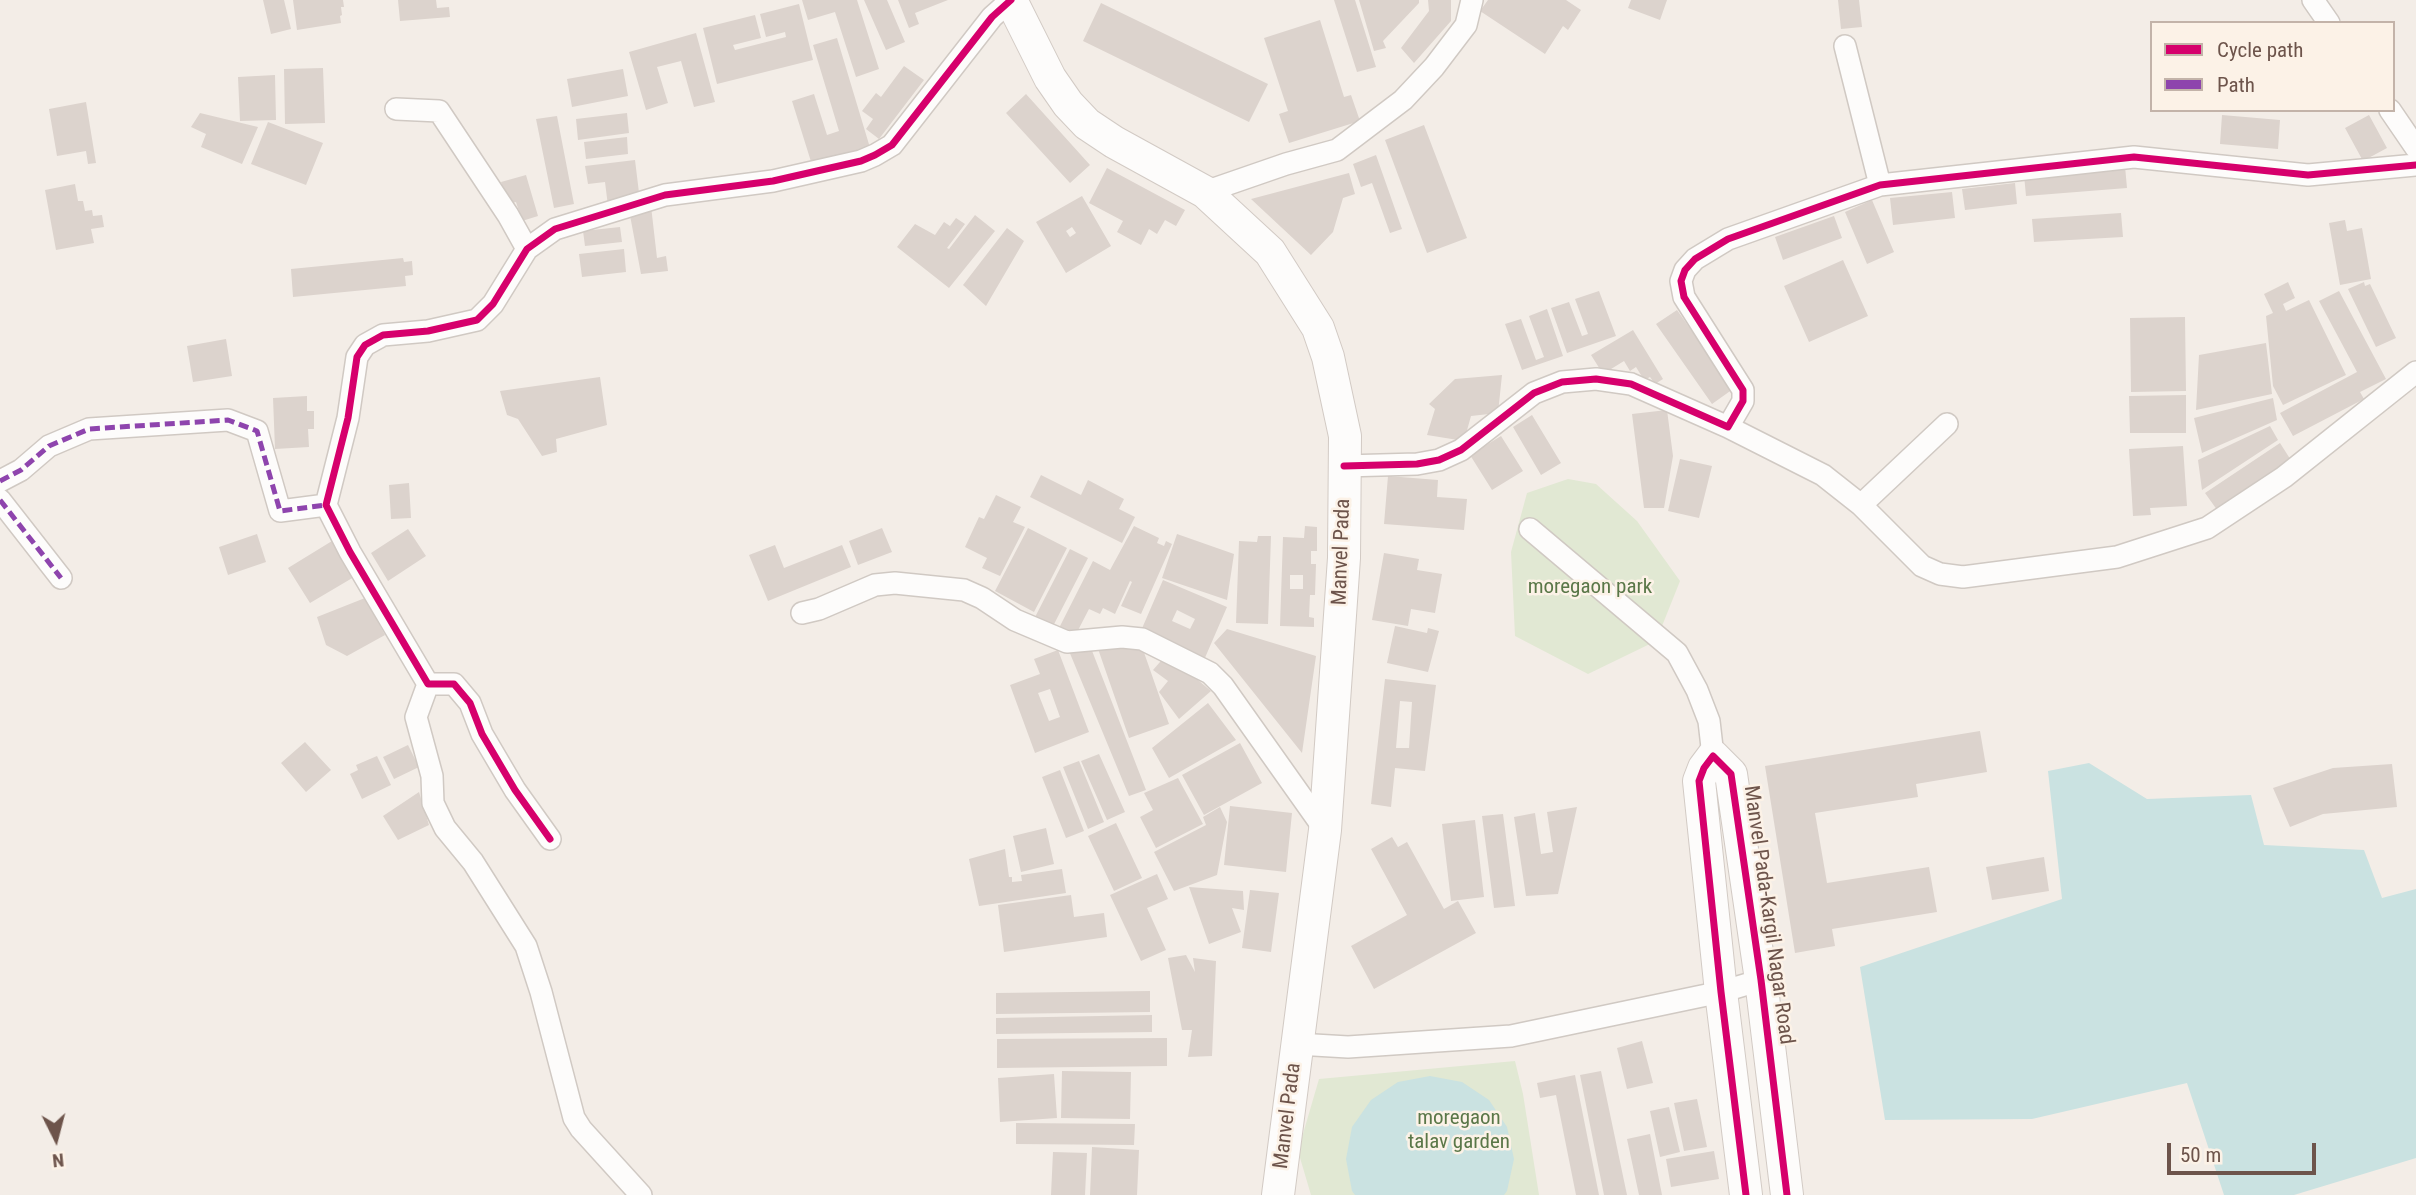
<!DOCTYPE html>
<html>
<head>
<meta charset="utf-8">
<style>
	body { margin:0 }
	#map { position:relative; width:2416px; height:1195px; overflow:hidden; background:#f3ede7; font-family:"Roboto Condensed",sans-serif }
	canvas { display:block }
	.legend { position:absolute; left:2150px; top:21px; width:245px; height:91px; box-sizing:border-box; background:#fcf2e7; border:2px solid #c3b3a9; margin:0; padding:9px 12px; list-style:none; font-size:21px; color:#6d544b }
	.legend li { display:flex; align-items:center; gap:14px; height:35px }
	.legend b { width:35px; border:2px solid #c3b3a9 }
	.north { position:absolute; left:21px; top:1104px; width:70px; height:70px; -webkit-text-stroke:5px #fcf2e7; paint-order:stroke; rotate:174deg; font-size:19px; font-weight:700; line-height:28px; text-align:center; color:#6d544b }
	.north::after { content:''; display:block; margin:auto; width:24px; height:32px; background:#6d544b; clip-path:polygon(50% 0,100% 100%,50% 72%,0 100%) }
	.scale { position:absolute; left:2167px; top:1143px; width:149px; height:32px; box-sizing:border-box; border:4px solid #6d544b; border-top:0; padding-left:9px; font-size:21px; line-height:24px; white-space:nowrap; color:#6d544b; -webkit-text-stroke:5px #fcf2e7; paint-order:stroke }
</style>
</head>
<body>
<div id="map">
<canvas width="2416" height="1195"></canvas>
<ul class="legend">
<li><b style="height:9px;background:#d6006c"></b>Cycle path</li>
<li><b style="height:9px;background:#8e44ad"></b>Path</li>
</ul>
<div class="north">N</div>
<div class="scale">50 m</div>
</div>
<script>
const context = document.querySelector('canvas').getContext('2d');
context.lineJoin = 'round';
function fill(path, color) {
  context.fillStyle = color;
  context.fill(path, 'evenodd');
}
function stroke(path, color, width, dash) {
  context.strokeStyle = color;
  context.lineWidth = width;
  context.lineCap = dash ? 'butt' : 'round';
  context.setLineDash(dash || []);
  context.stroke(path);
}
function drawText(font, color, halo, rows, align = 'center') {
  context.font = font + ' "Roboto Condensed",sans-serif';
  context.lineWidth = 5;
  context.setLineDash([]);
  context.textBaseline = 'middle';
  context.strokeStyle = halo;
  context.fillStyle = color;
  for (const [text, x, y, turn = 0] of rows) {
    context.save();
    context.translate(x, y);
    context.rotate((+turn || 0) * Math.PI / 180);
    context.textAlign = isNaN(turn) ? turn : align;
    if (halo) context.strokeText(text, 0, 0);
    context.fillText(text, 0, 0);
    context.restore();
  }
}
fill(new Path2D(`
	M1568 479 1596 484 1637 521 1680 581 1656 641 1588 674 1515 636 1511 552 1527 493Z
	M1515 1061 1523 1094 1539 1195H1311L1298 1151 1319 1079Z`), '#e1e8d3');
fill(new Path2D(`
	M2089 763 2147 799 2251 795 2264 845 2364 850 2382 898 2416 889V1158L2294 1195H2224L2187 1083 2032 1119 1885 1120 1860 967 2062 899 2048 771Z
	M1430 1076 1462 1082 1489 1100 1507 1127 1514 1159 1507 1191 1504 1195H1355L1352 1191 1346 1159 1352 1127 1371 1100 1398 1082Z`), '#cae2e1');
fill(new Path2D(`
	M263 0H284L291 29 271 34Z
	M293 0H343L344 7H341L342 15 340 16 341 23 297 30Z
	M398 0H436L437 8 449 7 450 17 400 21Z
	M802 0H857L879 69 856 77 835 12 808 20Z
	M864 0H887L905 42 886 50Z
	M898 0H948L915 13 919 24 909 28Z
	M1334 0H1355L1376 67 1357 72Z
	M1359 0H1419V3L1383 41 1386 48 1374 51Z
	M1428 0H1451V21L1414 63 1401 48 1429 11Z
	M1488 0H1566L1581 10 1568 30 1563 26 1545 54 1480 11Z
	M1631 0H1667L1660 20 1628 8Z
	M1838 0H1859L1862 27 1841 29Z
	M1101 3 1268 84 1249 122 1083 41Z
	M799 4 813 60 717 84 703 28 755 15 761 38 733 45 735 50 786 37 785 32 766 37 760 14Z
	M1320 20 1344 97 1351 95 1360 121 1289 143 1279 114 1288 111 1264 38Z
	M696 33 715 102 694 107 681 61 657 67 668 103 646 110 629 52Z
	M837 38 871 151 813 168 792 101 814 94 827 135 839 131 813 45Z
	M904 66 924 80 879 139 866 129 873 119 862 111 876 93 881 97Z
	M323 68 325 123 285 124 284 69Z
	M623 69 628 96 572 107 567 79Z
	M275 75 276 120 240 121 238 77Z
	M1026 94 1090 165 1070 183 1006 113Z
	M86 102 96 163 88 164 86 151 57 156 49 109Z
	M200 113 258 127 242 164 201 147 206 134 191 127Z
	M627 113 629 133 578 140 576 119Z
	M2222 115 2280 120 2278 149 2220 144Z
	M2369 115 2387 148 2363 161 2345 128Z
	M557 116 574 204 554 208 536 119Z
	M268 122 323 143 306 185 251 164Z
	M1424 125 1467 238 1427 253 1385 140Z
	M627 137 628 154 586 159 584 142Z
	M1376 155 1402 229 1390 233 1372 183 1361 187 1353 164Z
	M635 160 640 201 608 206 605 182 588 184 585 166Z
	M2125 166 2127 188 2026 196 2024 175Z
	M1107 168 1185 210 1176 226 1165 220 1157 234 1149 229 1141 245 1117 232 1123 221 1089 203Z
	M1349 173 1355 194 1343 198 1333 232 1311 255 1251 199Z
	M526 175 538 216 522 221 516 202 508 204 501 182Z
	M2015 183 2017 204 1965 210 1962 189Z
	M75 184 78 201H83L85 211 92 210 93 216 102 215 104 227 91 229 94 243 56 250 45 190Z
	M1952 192 1955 218 1893 225 1890 198Z
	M1082 196 1111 246 1066 273 1036 222ZM1072 227 1076 233 1070 237 1066 231Z
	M1872 200 1894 252 1867 264 1845 212Z
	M651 206 657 258 666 256 668 271 641 274 629 210Z
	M2121 213 2123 237 2034 242 2032 219Z
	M975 215 995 231 949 288 897 247 915 224 935 235 944 222 950 226 956 218 965 224 947 248 949 249Z
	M1834 216 1842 238 1783 260 1775 237Z
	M2345 220 2347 231 2362 228 2371 279 2340 285 2329 223Z
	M620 227 622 242 585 246 583 231Z
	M1007 228 1024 241 986 306 963 285Z
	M624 249 626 272 582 277 579 254Z
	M403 258 404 262 412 261 413 275 405 276 406 286 293 297 291 269Z
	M1843 260 1868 316 1809 342 1784 286Z
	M2288 282 2295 298 2283 304 2286 311 2309 300 2346 375 2283 405 2273 386 2266 316 2273 313 2264 294Z
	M2364 282 2365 286 2370 284 2396 338 2376 347 2348 289Z
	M1599 291 1616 336 1567 353 1551 308 1569 302 1582 336 1588 334 1575 299Z
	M2339 291 2386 379 2360 392 2364 399 2293 436 2280 413 2357 372 2319 301Z
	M1547 309 1563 356 1522 370 1505 324 1521 319 1536 360 1544 357 1529 316Z
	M1677 310 1733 389 1712 404 1656 324Z
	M2185 317 2186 391 2131 392 2130 318Z
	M1633 330 1663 379 1655 384 1650 377 1644 380 1636 367 1630 371 1624 361 1603 374 1591 355Z
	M226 339 232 376 193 382 187 346Z
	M2266 343 2272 394 2196 410 2199 355Z
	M1502 375 1498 413 1471 416 1464 441 1427 435 1435 409 1429 404 1455 379Z
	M600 377 607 425 556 439 557 452 542 456 518 419 507 415 500 391Z
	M2186 395V433H2130L2129 396Z
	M307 396V411H314V429H308L309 447 275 449 273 398Z
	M2273 398 2277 420 2202 453 2194 418Z
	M1667 410 1673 456 1664 508H1644L1632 414Z
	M1532 415 1561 463 1541 475 1513 427Z
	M2270 426 2278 440 2202 490 2198 460Z
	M1501 436 1523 471 1492 490 1470 455Z
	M2280 443 2294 465 2220 514 2205 493Z
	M2183 446 2187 506 2150 508 2151 515 2133 516 2129 449Z
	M1680 459 1712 466 1699 518 1668 511Z
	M1041 475 1081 495 1088 480 1124 499 1119 509 1135 517 1122 543 1030 497Z
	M1388 476 1438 480 1437 497 1467 499 1464 530 1384 524Z
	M409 483 411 518 391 519 389 485Z
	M996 495 1021 507 1013 522 1025 527 1000 576 982 568 987 558 965 547 979 517 984 519Z
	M1134 526 1159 538 1157 543 1164 546 1166 541 1172 544 1141 614 1121 606 1132 582 1130 581 1115 614 1103 608 1100 614 1089 609 1073 640 1057 632 1093 561 1110 570Z
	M1305 526 1317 527V551H1311V564H1316L1315 595H1310L1309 617 1314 618V627L1280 626 1283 537 1304 538ZM1290 575H1303V589H1290Z
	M882 528 892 552 858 565 849 541Z
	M1028 528 1067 548 1034 612 995 591Z
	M408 529 426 556 388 581 371 553Z
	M257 534 266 562 228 575 219 547Z
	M1177 534 1234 554 1227 600 1162 578Z
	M1258 536H1271L1268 624 1236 623 1239 541 1257 542Z
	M332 541 354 577 310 603 288 568Z
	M775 545 784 568 842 545 851 567 768 601 749 555Z
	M1070 549 1088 558 1051 630 1033 621Z
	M1384 553 1419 559 1417 570 1442 574 1435 613 1411 609 1408 626 1372 620Z
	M1163 580 1227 607 1204 660 1140 633ZM1177 610 1195 619 1190 629 1172 621Z
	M365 598 385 635 347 656 326 645 317 617Z
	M1395 626 1427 633 1428 628 1439 631 1428 672 1387 663Z
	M1227 629 1316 656 1302 753 1214 643Z
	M1112 640 1116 649 1140 641 1169 724 1129 738 1097 646Z
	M1089 643 1146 790 1129 796 1069 651Z
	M1058 650 1089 732 1035 753 1010 685 1040 674 1034 659ZM1050 689 1060 717 1049 721 1038 693Z
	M1167 654 1211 691 1179 719 1159 692 1168 681 1153 670Z
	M1385 679 1436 685 1425 771 1395 768 1391 807 1371 804ZM1400 701 1412 702 1409 748H1396Z
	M1208 703 1236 740 1169 778 1152 748Z
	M1980 731 1987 772 1916 784 1918 797 1815 813 1827 883 1929 867 1937 912 1832 929 1835 946 1795 953 1765 766Z
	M305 742 331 770 306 792 281 763Z
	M1240 743 1262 783 1204 815 1182 775Z
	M408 745 419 767 394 779 383 757Z
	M1099 754 1125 812 1107 820 1081 761Z
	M377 756 391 785 362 799 350 774 358 770 356 765Z
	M1079 761 1104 822 1088 829 1063 767Z
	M2392 764 2397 807 2323 814 2290 827 2273 788 2333 768Z
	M1060 770 1084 831 1066 838 1042 777Z
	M1178 778 1203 824 1156 848 1140 817 1153 810 1144 793Z
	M419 792 429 825 398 840 383 816Z
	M1230 806 1292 813 1286 872 1224 865Z
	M1220 807 1227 822 1217 875 1174 891 1154 852 1206 825 1203 817Z
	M1577 807 1558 894 1526 896 1514 817 1535 813 1541 854 1553 852 1547 812Z
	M1503 814 1515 906 1494 908 1482 816Z
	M1475 820 1484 897 1451 901 1442 824Z
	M1116 823 1142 878 1114 891 1088 836Z
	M1046 828 1054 864 1021 872 1013 836Z
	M1392 837 1398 847 1407 842 1444 909 1458 901 1476 933 1374 989 1351 946 1407 915 1371 849Z
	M1005 849 1009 877H1012V882L1022 881 1021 875 1062 869 1066 893 979 906 969 859Z
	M2044 857 2049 891 1992 900 1986 867Z
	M1157 874 1168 899 1147 908 1166 950 1141 961 1110 895Z
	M1189 887 1243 891 1244 910 1232 908 1241 932 1209 944Z
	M1250 890 1279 893 1271 952 1242 948Z
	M1071 895 1074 917 1104 913 1107 937 1004 952 998 905Z
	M1186 955 1195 972 1193 958 1216 961 1212 1056 1188 1057 1192 1030H1182L1168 958Z
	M1150 991V1012L996 1014V993Z
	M1152 1015V1032L996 1034V1018Z
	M1167 1038V1066L997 1068V1039Z
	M1642 1041 1653 1083 1627 1089 1617 1048Z
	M1062 1071 1131 1072 1130 1119 1061 1118Z
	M1601 1071 1627 1195H1604L1580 1075Z
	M1054 1074 1057 1118 1000 1122 998 1078Z
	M1575 1075 1599 1195H1576L1556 1095 1540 1098 1537 1083Z
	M1697 1099 1707 1147 1684 1151 1674 1103Z
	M1669 1107 1680 1152 1660 1157 1650 1111Z
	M1016 1123 1135 1124 1134 1145 1016 1144Z
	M1650 1134 1662 1195H1639L1627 1139Z
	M1092 1147 1139 1150 1137 1195H1090Z
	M1714 1151 1719 1179 1671 1187 1666 1159Z
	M1053 1152 1087 1153 1085 1195H1051Z`), '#dcd3cd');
const street = new Path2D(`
	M2313 0 2329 23
	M1845 46 1880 185
	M396 109 439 111 508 215 527 249
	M2390 110 2416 148
	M1205 192 1286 164 1337 150 1403 100 1434 67 1466 25 1472 0
	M1728 427 1823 475 1861 505 1922 566 1940 574 1963 577 2117 557 2207 528 2284 477 2416 372
	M1344 466 1417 464 1439 460 1461 450 1534 393 1562 382 1596 379 1631 384 1728 427 1743 401V390L1684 297 1681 281 1685 270 1695 259 1728 239 1880 185 2134 157 2308 175 2416 165
	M0 481 21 470 49 446 89 429 228 420 257 431 280 511 326 505
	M0 500 61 578
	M1861 505 1947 424
	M1530 529 1677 653 1697 690 1709 721 1713 756
	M802 613 819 609 875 585 895 583 964 590 982 598 1015 620 1067 642 1122 637 1142 639 1210 673 1223 686 1325 830
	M428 684 416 717 432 776 433 803 445 828 473 862 526 946 541 992 574 1118 581 1129 641 1195
	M550 839 515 790 482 734 470 703 454 684H428L350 552 326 505 348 418 357 357 365 345 383 335 428 331 477 320 493 304 527 249 555 229 665 195 773 181 861 161 875 155 892 145 992 17 1011 0
	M1297 1044 1348 1047 1511 1036 1721 992 1761 980`);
const secondary = new Path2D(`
	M1011 0 1050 78 1068 104 1087 124 1114 142 1205 192 1270 252 1318 328 1328 357 1345 436 1344 558 1325 830 1278 1195
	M1746 1195 1721 992 1699 781 1704 768 1713 756 1731 774 1761 980 1787 1195`);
stroke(street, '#d0c9c3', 24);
stroke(secondary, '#d2cac4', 34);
stroke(street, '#fdfcfb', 21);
stroke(secondary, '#fdfcfb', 32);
stroke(new Path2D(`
	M0 481 21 470 49 446 89 429 228 420 257 431 280 511 326 505
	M0 500 61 578`), '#8e44ad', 5, [10, 5]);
stroke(new Path2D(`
	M1344 466 1417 464 1439 460 1461 450 1534 393 1562 382 1596 379 1631 384 1728 427 1743 401V390L1684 297 1681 281 1685 270 1695 259 1728 239 1880 185 2134 157 2308 175 2416 165
	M550 839 515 790 482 734 470 703 454 684H428L350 552 326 505 348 418 357 357 365 345 383 335 428 331 477 320 493 304 527 249 555 229 665 195 773 181 861 161 875 155 892 145 992 17 1011 0
	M1746 1195 1721 992 1699 781 1704 768 1713 756 1731 774 1761 980 1787 1195`), '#d6006c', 7);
drawText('21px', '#6d544b', '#fcf2e7', [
	["Manvel Pada",1342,552,-88],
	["Manvel Pada-Kargil Nagar Road",1768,915,82],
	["Manvel Pada",1288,1116,-83]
]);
drawText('21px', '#5a7748', '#fcf2e7', [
	["moregaon park",1590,588],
	["moregaon",1459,1119],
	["talav garden",1459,1143]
]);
</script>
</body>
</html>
